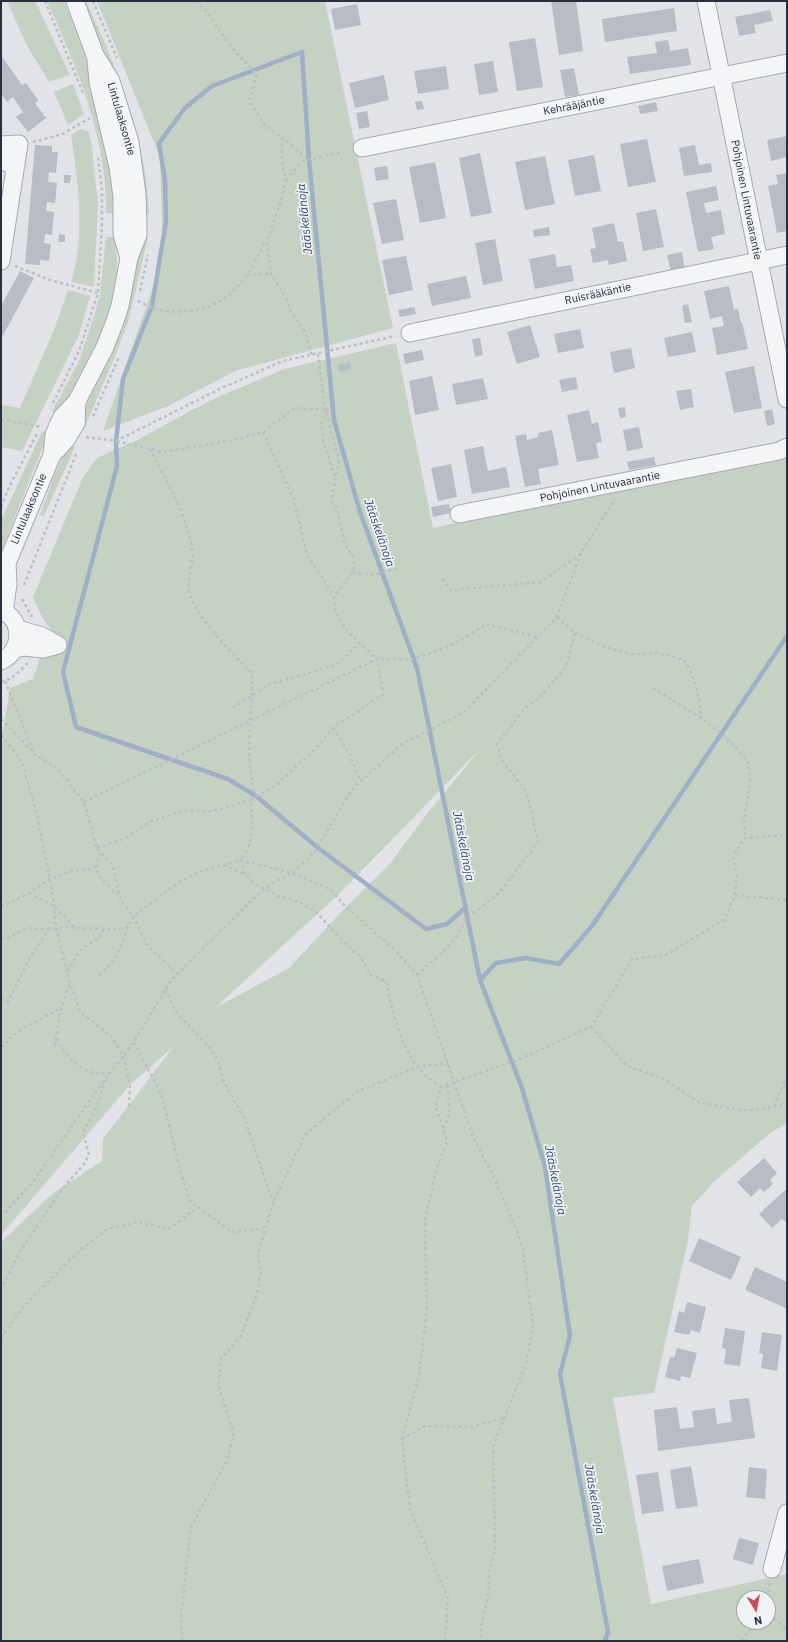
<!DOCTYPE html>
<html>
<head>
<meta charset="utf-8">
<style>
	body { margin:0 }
	#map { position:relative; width:788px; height:1642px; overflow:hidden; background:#e1e3e9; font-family:"IBM Plex Sans",sans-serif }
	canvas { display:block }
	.frame { position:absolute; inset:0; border:2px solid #2b303f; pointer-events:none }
	.north { position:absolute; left:736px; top:1590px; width:40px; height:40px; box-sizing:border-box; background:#f1f2f6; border:1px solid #a2a4ad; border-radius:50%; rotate:169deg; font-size:11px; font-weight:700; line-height:16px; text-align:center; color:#2b303f }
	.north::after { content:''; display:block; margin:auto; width:14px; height:18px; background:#c45058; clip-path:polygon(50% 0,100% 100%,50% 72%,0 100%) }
</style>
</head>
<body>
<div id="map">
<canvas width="788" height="1642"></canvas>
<div class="frame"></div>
<div class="north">N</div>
</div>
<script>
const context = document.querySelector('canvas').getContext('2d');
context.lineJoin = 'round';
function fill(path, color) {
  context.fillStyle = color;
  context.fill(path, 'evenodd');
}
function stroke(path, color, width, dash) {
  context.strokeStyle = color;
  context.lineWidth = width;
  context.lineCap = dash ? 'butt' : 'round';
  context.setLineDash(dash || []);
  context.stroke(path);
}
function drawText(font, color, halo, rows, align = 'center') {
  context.font = font + ' "IBM Plex Sans",sans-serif';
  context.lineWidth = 3.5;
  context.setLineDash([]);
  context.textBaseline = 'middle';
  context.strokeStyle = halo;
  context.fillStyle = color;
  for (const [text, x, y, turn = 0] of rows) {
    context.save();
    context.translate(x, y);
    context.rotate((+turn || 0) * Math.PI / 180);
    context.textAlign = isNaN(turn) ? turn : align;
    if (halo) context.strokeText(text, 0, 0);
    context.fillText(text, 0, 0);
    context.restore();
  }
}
fill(new Path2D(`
	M7 1H35L70 75 49 82 27 46Z
	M47 1H64C96 72 107 138 117 214L106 213C107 137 78 70 47 1Z
	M79 1H86C118 71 146 136 149 214L143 215 142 202Z
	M97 1H325L393 328 235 371 168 406 103 431 163 258 160 157Z
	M73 84 84 114 68 125 54 92Z
	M80 129 88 131 91 140 98 203 94 287 71 282C86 235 78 183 71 135Z
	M106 237H116C116 250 118 264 116 277 110 328 84 371 59 414L52 411 79 361 93 319 100 295Z
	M148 237 129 319 116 354 85 427 79 424 96 380 141 238Z
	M68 290 90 296 79 335 22 451 1 447V405L20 408 54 330Z
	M396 343 433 528 588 495 787 451V1123L770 1133 716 1180 692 1206 688 1240 654 1393 613 1398 651 1604 787 1574V1641H1V1242L52 1194 102 1161 103 1139 174 1046 130 1085 1 1235V730H3L10 688 33 679 40 658 52 651V631L43 619 33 597 83 477 97 458 137 440 209 401 284 369ZM482 747 426 815 389 865 346 907 289 968 215 1008 338 895ZM744 1598H768V1622H744Z
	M42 431 48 434 1 552V521Z
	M69 445 75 447 44 516 40 515 55 473Z`), '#c5d2c3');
stroke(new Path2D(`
	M465 908 447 924 426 929 317 847 256 796 228 779 76 727 63 672 117 466 116 441 123 379 152 306 166 222 165 181 159 143 185 108 212 86 302 52 309 160 334 420 360 512 417 668 480 980 522 1088 545 1167 570 1336 560 1374 608 1632 605 1641
	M480 980 496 963 526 958 559 964 592 926 787 636`), '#9fafc6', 4.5);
fill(new Path2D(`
	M551 1H576L583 51 559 55Z
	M357 4 361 25 335 30 331 9Z
	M674 8 677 31 605 42 602 19Z
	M770 10 773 21 754 25 756 33 739 36 735 17Z
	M535 38 543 87 517 91 509 42Z
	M668 40 670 51 688 48 691 65 630 74 627 57 657 53 655 42Z
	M1 55 22 85 26 83 38 100 35 103 46 118 28 132 16 117 23 112 13 97 7 102 1 94Z
	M493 61 498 92 479 95 474 64Z
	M446 66 449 89 418 94 414 71Z
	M574 68 579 95 565 97 560 70Z
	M384 75 389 100 355 108 349 83Z
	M422 101 424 109 417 110 415 102Z
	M656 102 658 111 640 114 638 106Z
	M367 111 370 127 359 129 356 113Z
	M787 136V157L771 161 767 140Z
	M647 139 656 182 628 187 620 144Z
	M35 145 52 146V152H58L56 173 49 172 48 182 57 183 55 203 47 202 46 211 54 212 52 235 45 234 44 243 51 244 49 261 40 260V265L25 264Z
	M695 145 699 165 711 163 712 172 684 176 679 148Z
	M480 153 492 213 471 217 459 158Z
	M594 155 601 191 575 196 568 160Z
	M545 156 555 204 525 210 515 162Z
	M435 162 446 218 420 223 409 167Z
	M387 166 389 179 376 181 374 168Z
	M787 173V231L777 233 768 186 778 184 776 175Z
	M64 175H71L70 183H64Z
	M716 186 719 200 704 203 706 213 721 210 725 234 711 237 714 249 698 252 686 192Z
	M396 199 404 240 382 244 373 203Z
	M656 209 664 247 643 251 636 213Z
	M614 223 618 242 623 241 627 261 609 265 608 260 593 263 590 249 596 248 592 228Z
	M549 227 550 235 534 237 533 230Z
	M59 234 65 235V242H58Z
	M495 239 503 281 483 285 475 243Z
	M682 252 685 269 671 272 667 255Z
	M555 254 557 267 571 265 574 281 535 289 529 259Z
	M406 256 413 290 389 295 382 260Z
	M20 271 34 278 1 339V306Z
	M466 276 471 298 432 306 427 284Z
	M729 286 734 310 738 309 741 323 742 322 748 349 717 355 712 328 724 326 722 316 710 319 704 291Z
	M688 304 692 322 685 323 682 306Z
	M414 307 416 314 400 317 398 310Z
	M530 325 540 357 517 364 507 332Z
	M580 329 584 348 558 353 554 334Z
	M692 332 696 352 668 357 664 338Z
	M480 338 483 355 475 357 472 339Z
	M631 348 635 368 614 373 610 352Z
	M422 350 424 360 405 364 403 354Z
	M350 362 351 369 339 372 338 365Z
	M754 366 762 408 734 413 725 372Z
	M432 376 439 410 415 415 409 381Z
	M576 377 578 389 562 392 559 380Z
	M483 378 488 399 456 405 452 384Z
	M691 389 694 407 680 410 676 391Z
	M625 407 626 417 620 418 618 408Z
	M772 409 775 424 767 426 764 411Z
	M589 410 592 424 598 422 602 442 596 443 599 458 577 462 567 415Z
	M639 427 643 448 627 451 623 430Z
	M552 430 559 465 538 469 541 484 525 487 515 436 526 434 527 440 538 437V433Z
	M483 446 488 471 506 467 510 487 472 494 464 450Z
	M654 457 656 465 629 470 627 462Z
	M451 464 457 497 438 501 431 468Z
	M449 504 451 513 433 517 431 507Z
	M764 1158 777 1173 770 1180 773 1184 764 1192 760 1188 751 1197 737 1182Z
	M785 1190 787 1191V1223L782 1219 772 1228 759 1214Z
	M699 1238 741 1257 731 1280 689 1261Z
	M755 1267 787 1282 786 1308 745 1290Z
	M687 1302 706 1307 700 1333 691 1330 689 1335 674 1332 679 1311 684 1313Z
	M725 1328 745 1331 740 1366 724 1364 726 1349 722 1348Z
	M762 1332 782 1335 777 1371 761 1368 763 1354 759 1353Z
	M677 1348 697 1353 690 1378 681 1376 680 1381 665 1377 670 1357 674 1358Z
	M749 1398 755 1438 658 1451 654 1410 677 1407 680 1429 694 1427 692 1411 715 1408 717 1424 732 1422 729 1400Z
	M691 1466 698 1506 676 1509 670 1470Z
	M749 1467 767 1469 765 1499 746 1497Z
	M658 1472 664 1511 642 1514 636 1475Z
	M739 1538 759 1543 753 1565 733 1559Z
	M699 1559 704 1583 667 1591 662 1566Z`), '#b9bcc5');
const minor = new Path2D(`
	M706 1 787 399
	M96 61 98 82 118 167 122 197V234L129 258
	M1 145 19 144 1 261
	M362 148 787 63
	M1 152 3 162 16 165
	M410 333 787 255
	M52 455 54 435 58 425 62 417 77 401 105 347 114 324 120 306 129 258 138 235V225L137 194 130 142 111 81 95 55 75 1
	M459 514 779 451 787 447
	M1 572 7 563 52 455 66 440 76 423 77 401
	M1 610C24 620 23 651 1 661
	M4 612 8 584 7 563
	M18 629 42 636 58 645
	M15 649 24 647 43 649 58 645
	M772 1569 787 1513`);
stroke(minor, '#a7aab3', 19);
stroke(new Path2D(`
	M45 1 83 93
	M93 1 117 58
	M196 1 206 11 236 53 257 74 249 101 264 124 282 137V161L286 180 280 204 267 241 271 274 286 298 290 310 305 332 312 355
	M282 137 308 160
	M33 142 63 134 90 118
	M286 180 303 161 347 151
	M15 266 50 280 98 293
	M247 275 271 274
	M140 291 148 255
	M138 301C145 304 153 309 161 310 185 315 214 309 232 292 247 279 256 258 266 241
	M318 354 324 401 339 462 331 501 337 508 345 545 355 559 353 572 334 596 335 611 349 633 377 659 383 694 333 728 316 748 277 784 251 800C251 822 256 843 240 860L245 874 256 884 278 896 292 899 314 910 348 946 360 956 371 975 386 981C392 1011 399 1041 417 1066 422 1074 433 1081 440 1087
	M53 403 79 351 98 293 102 224V189L98 158
	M93 416 119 357
	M1 419 41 427
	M263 432 294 500 307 555 334 596
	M86 437 116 441 224 387 283 361 395 336
	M117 441 162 452 233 440 263 432 295 408 327 410 321 422 324 444 335 478
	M150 449C165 478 186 514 192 547 195 560 187 575 189 589 193 616 233 654 252 673 253 713 243 757 256 796
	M1 507 10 485 38 432
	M353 572 374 575 398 568
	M442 579 451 590 540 582 581 554
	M24 585 77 452
	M22 599 32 617
	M557 617 575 633 605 647 632 654 658 653 684 660C696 678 699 698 702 719
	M1 681C11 681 21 670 28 663
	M5 681 35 755 57 768 84 802 97 848 112 864 121 900 133 916 147 945 177 974
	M653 688 698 716 721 733 730 741 748 762 750 782 744 821 745 838
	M233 708 270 684 336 665 360 643
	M1 719 34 753
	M333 728 349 753 360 781
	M1 735 22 762 36 811 52 889 56 927 70 983 80 1012 112 1037 123 1056 130 1085 129 1108
	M84 802 377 659H413L452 645 487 624 537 637
	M97 848 126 838 151 821 188 810 210 812 251 800
	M100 853 96 867 99 876 121 899
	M224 865 244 874
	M29 893 54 906 74 927
	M735 895 737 876 733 856 745 838 787 835
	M1 907 29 893 50 879 68 872 96 867
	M1 939H5L28 928 49 929
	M67 971 82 948 99 938 104 929
	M99 975 115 960 133 916 181 881 202 871 240 860 292 873 330 889 346 907 395 950 417 975 473 1137 492 1173 517 1231 523 1250 533 1327 526 1364 493 1446 495 1549 489 1573 488 1595 482 1623 481 1641
	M417 975 441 954 457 936 467 918 499 893 538 842 527 793 502 760 497 744 525 708 538 699 566 667 575 633
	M165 990 177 1013 211 1049 218 1061 223 1080 245 1120 273 1202
	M1 999 8 1002 27 963 49 929 72 927 76 928 115 929 128 927
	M591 1027 627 1066 664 1079 698 1102 739 1110 762 1109 787 1104
	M55 1040C72 1060 82 1077 110 1073
	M134 1042 162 1096 180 1170 190 1201 232 1232 264 1228
	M55 1046 61 1008 69 984
	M1 1047 18 1031 61 1008
	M774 1106 787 1076
	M444 1129 449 1115 448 1084
	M1 1217 33 1182 95 1093 134 1042 171 980 256 896 271 884 292 873 314 853 352 789 402 744 463 713 557 617 581 553 615 499
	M1 1290 21 1249 63 1188 84 1164 89 1155 83 1132 97 1106 106 1079
	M1 1338 24 1306 76 1254 107 1229 138 1222 169 1229 198 1207
	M402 1439 425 1426 473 1427 505 1417
	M767 1598 770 1583
	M768 1608 772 1617 787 1629
	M182 1641 181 1618 191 1527 227 1460 234 1434 218 1385 221 1359 241 1336 257 1294 261 1272 258 1254 273 1203 305 1135 356 1092 417 1067 448 1063
	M445 1641 448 1598 410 1509 402 1439 419 1375 427 1310 425 1220 437 1168 447 1141 436 1107 440 1087 517 1060 591 1027 632 959 664 956 725 919 735 895 787 900
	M742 1641 755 1622`), '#bcbec3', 2.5, [3, 3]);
stroke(minor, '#f4f5f7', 17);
drawText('11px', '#2b303f', '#f1f2f6', [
	["Kehrääjäntie",574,106,-11],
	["Lintulaaksontie",121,119,74],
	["Pohjoinen Lintuvaarantie",746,200,79],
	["Ruisrääkäntie",598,294,-12],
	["Pohjoinen Lintuvaarantie",600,487,-11],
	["Lintulaaksontie",29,509,-67]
]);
drawText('italic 12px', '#384c70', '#f1f2f6', [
	["Jääskelänoja",305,219,-96],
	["Jääskelänoja",379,533,71],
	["Jääskelänoja",463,846,79],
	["Jääskelänoja",555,1180,79],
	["Jääskelänoja",594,1499,80]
]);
</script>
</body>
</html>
